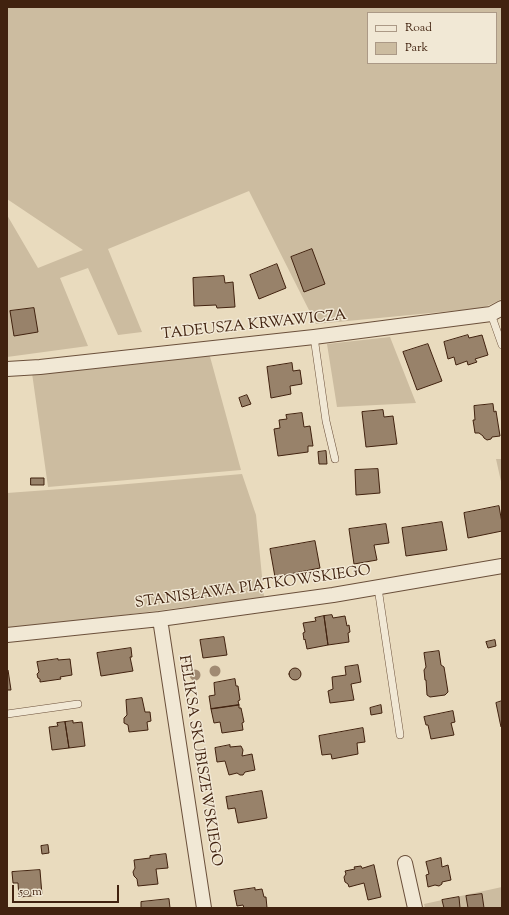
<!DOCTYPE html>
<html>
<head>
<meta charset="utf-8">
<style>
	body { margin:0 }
	#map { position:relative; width:509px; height:915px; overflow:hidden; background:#e9dbbe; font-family:"Sorts Mill Goudy",serif }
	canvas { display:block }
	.frame { position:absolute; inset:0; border:8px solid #41220f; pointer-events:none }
	.legend { position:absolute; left:367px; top:12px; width:130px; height:52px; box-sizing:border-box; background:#f1e8d5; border:1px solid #ab9986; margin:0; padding:5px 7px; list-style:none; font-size:12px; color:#41220f }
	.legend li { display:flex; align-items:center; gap:8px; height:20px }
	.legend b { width:20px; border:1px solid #ab9986 }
	.scale { position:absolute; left:12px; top:885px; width:107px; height:18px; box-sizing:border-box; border:2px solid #41220f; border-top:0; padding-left:5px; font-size:12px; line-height:14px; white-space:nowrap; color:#41220f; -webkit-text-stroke:3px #f1e8d5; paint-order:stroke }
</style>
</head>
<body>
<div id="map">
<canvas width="509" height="915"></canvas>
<div class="frame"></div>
<ul class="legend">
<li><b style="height:5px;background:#f1e8d5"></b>Road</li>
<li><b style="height:11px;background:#ccbca0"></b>Park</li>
</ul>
<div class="scale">50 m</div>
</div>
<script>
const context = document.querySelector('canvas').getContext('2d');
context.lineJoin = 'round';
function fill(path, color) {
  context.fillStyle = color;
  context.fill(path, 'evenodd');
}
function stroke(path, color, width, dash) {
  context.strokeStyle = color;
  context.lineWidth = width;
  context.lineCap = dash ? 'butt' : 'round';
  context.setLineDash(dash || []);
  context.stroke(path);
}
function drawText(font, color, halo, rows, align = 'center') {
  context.font = font + ' "Sorts Mill Goudy",serif';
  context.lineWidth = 3;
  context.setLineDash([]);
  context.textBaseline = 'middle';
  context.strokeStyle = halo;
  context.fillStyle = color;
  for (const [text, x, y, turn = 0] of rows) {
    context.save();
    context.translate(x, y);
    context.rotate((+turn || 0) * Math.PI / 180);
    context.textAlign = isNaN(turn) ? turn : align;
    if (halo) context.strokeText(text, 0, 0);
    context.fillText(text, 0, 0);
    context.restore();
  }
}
fill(new Path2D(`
	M7 7H502V299L483 308 316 324 249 191 108 249 142 332 118 335 88 268 60 278 88 346 7 357V215L38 268 83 250 7 199ZM368 13H496V63H368Z
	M390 337 416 403 337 407 327 344Z
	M209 353 241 470 48 487 32 373Z
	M496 459H502V486Z
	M242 474 256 515 264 597 7 630V493L116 485Z
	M502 887V908H425L424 904Z`), '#ccbca0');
const building = new Path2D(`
	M312 249 325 284 304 292 291 257Z
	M277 264 286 288 259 299 250 275Z
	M224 276 225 283 233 282 235 307 217 308 216 305 194 306 193 278Z
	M34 308 38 332 14 336 10 311Z
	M468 335 469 338 482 335 488 355 475 359 477 362 468 365 467 361 456 365 454 357 448 359 444 342Z
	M428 344 442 381 417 390 403 352Z
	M292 363 293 371 300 370 302 384 290 386 291 394 271 398 267 367Z
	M247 395 251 404 242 407 239 398Z
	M493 404 494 412 496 411 500 436 492 437 491 439 487 440 484 438 483 436 479 433H475L473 420H475L474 406Z
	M383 410 384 417 393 416 397 444 366 447 362 412Z
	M302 413 304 427 310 426 313 446H308V452L278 456 274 429 280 428 279 420 287 419 286 415Z
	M326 451 327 464H319L318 452Z
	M378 469 380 493 356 495 355 470Z
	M31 478H44V485H31Z
	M499 506 502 523V531L468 538 464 513Z
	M442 522 447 550 406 556 402 528Z
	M386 524 389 543 374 545 377 560 354 564 349 529Z
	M315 541 320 568 275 577 270 549Z
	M332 615 333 618 345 616 347 626 349 625 350 632 348 633 349 642 328 645 324 616Z
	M324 616 328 645 307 649 305 639 304 640 303 633 305 632 303 623 316 621 315 618Z
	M224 637 227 655 203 658 200 640Z
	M495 640 496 646 488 648 486 642Z
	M131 648 132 657H130L133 671 101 676 97 653Z
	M439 651 441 665 444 667 448 692 445 695 430 697 427 695 426 680H425L424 670 426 667 424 653Z
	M58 659V660L70 659 72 675 60 677 61 679 40 682V679L38 678 37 674 39 672 37 662Z
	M358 665 361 682 351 684 354 700 330 703 328 691 333 689 332 677 346 675 345 667Z
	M289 674a6 6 0 1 1 12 0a6 6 0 1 1-12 0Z
	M7 670H8L11 690H7Z
	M235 679 236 686H238L240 700 238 701 239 705 211 709 209 696 215 695 214 683Z
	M142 698 145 712H150L151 721 147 722 148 730 129 732 128 725 124 723V718L127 715 126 700Z
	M502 701V726L501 727 496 703Z
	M239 705V708H241L244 722 242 723 243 730 222 733 220 722 214 723 211 709Z
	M381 705 382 713 371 715 370 708Z
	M453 711 455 722 451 723 454 735 431 739 428 725H426L424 717Z
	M73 721V723L82 722 85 746 69 748 65 722Z
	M65 722 69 748 52 750 49 727 58 726 57 723Z
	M363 728 365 742 357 743 358 754 332 759 331 754 322 755 319 736Z
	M230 745V747L241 746 243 750 242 756 252 754 255 770 245 772 243 775H240L237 773 229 775 225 761 217 762 215 748Z
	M262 791 267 818 238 823 235 808 228 809 226 797Z
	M48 845 49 853 42 854 41 846Z
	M166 854 168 868 156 869 158 884 138 886 137 879 134 876 133 872 135 868 134 860 150 858V856Z
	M441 858 442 867 448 865 451 880 442 882V884L439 886 435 885 428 887 426 875 429 874 426 862Z
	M374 865 381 897 368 900 364 883 349 887 348 884 345 882 344 877 346 874 345 871 355 869 354 867 361 866 362 868Z
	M40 870 42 895 19 897 18 883H13L12 872Z
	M255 888V890L262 889 264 897H266L267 908H244L243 905 237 906 234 891Z
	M482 894 484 908H468L466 896Z
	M459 897 460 908H444L442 900Z
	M169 899 170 908H141V902Z`);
fill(building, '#98826a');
stroke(building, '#41220f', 1);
const service = new Path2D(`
	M491 314 502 345
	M314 337 326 421 335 459
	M378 588 400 735
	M7 714 78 704`);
const minor = new Path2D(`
	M7 369 40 367 314 337 491 314 502 308
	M160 619 204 908
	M7 635 160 619 333 595 502 566
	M405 863 415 908`);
stroke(service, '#6b503b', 8);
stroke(minor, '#6b503b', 16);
stroke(service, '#f1e8d5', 7);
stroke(minor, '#f1e8d5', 14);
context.fillStyle = '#a08a72';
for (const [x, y] of [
	[215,671],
	[195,675]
]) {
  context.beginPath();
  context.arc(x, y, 5.5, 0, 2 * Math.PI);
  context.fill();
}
drawText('15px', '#41220f', '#f1e8d5', [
	["TADEUSZA KRWAWICZA",254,326,-6],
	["STANISŁAWA PIĄTKOWSKIEGO",253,588,-8],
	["FELIKSA SKUBISZEWSKIEGO",199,761,81]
]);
</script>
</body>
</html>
